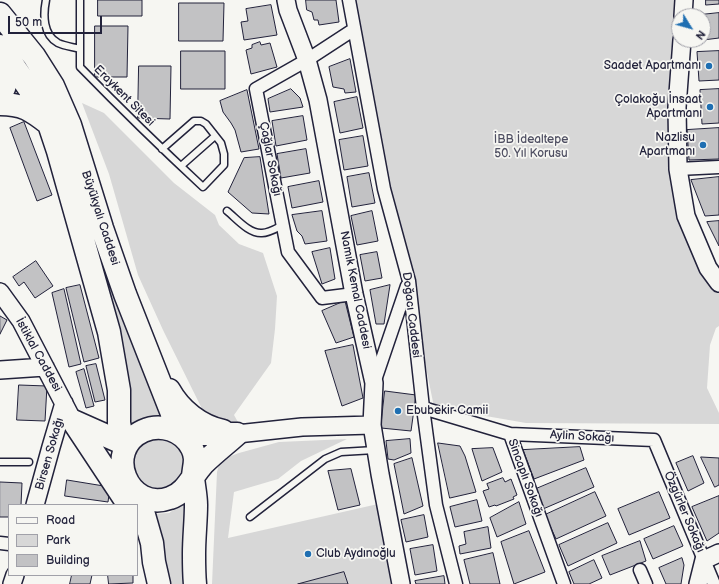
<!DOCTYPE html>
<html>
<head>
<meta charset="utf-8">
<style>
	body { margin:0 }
	#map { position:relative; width:719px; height:584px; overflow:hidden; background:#f6f6f2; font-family:"Balsamiq Sans",sans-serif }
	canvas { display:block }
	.legend { position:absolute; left:8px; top:504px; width:130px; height:72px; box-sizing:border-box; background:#f6f6f2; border:1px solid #a1a1a9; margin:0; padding:5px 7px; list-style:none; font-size:12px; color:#22223b }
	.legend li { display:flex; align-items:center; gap:8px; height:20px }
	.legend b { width:20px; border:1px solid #a1a1a9 }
	.north { position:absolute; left:671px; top:8px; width:40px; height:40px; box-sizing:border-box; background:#f6f6f2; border:1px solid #a1a1a9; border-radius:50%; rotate:127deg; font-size:11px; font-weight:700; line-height:16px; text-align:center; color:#22223b }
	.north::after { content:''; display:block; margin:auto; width:14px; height:18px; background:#1f6fb2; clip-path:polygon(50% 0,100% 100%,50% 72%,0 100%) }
	.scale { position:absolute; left:8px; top:16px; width:94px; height:18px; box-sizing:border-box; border:2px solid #22223b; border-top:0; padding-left:5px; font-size:12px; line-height:14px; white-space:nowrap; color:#22223b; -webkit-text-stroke:3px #f6f6f2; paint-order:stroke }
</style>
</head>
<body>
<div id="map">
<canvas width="719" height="584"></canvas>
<ul class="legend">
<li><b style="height:5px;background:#f6f6f2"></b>Road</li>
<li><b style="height:11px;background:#d7d7d7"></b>Park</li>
<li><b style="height:11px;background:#c2c2c4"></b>Building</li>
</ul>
<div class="north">N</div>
<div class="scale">50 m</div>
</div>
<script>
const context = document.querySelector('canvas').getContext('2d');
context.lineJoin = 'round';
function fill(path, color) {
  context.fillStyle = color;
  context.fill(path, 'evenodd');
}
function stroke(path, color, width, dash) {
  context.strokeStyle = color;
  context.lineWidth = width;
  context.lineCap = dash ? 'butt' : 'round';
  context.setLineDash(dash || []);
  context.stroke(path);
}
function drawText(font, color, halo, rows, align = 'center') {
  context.font = font + ' "Balsamiq Sans",sans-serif';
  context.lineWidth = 3.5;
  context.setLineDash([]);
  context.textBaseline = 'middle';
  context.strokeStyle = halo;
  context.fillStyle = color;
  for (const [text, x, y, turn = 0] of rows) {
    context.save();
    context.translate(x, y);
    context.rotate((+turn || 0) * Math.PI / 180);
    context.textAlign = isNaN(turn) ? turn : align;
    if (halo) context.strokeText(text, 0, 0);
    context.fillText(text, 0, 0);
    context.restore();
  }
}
fill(new Path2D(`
	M355 0H677V217L719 291V326L716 328 710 345 707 388 719 413V424L526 423 434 407 361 46Z
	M82 103 104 113 174 183 215 215 219 225 239 244 263 253 277 296 275 329 271 363 234 415 239 424 219 426 207 419 163 330 138 275 109 174Z
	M111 284 171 425 125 434 106 286Z
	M133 464a26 26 0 1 1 52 0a26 26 0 1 1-52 0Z
	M347 439 301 461 278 479 234 492 228 538 378 504 395 584H212L217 472 220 460 239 453 279 442Z
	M190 499 189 584H170L163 547 151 514 169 513Z`), '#d7d7d7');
stroke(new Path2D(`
	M97 244 107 277`), '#adadb3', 13);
const building = new Path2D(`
	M98 0H142V16H98Z
	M306 0H336L339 22 319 25 318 20H314L312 12 307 10Z
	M706 0H719V4L706 5Z
	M179 3H224L223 41H179Z
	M271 5 277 35 244 40 241 22 248 21 246 9Z
	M719 13V38L703 40V16H700V15Z
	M95 26H128L127 77H95Z
	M260 42 261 45 270 43 277 67 251 74 246 50 252 48V45Z
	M181 51H225V89H181Z
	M719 51V80L699 81 697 52Z
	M350 59 356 92 345 93 344 89 333 87 329 67Z
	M139 66H171L170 119 138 118Z
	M291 89 300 98 303 107 270 112 268 99Z
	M719 89V123L702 124 700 90Z
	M247 90 259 149 241 152 235 130 231 123 223 112 220 101Z
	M357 97 363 128 340 133 334 102Z
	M303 116 307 140 276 146 272 121Z
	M24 122 52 195 37 201 10 128Z
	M719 128V159L689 160 687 130Z
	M363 136 368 166 344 170 339 140Z
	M306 149 310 173 281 178 277 154Z
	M260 157 269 214 252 213 228 192 244 158Z
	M369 173 375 203 352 207 347 177Z
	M719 177V215L705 216 691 180Z
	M319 181 323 202 292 208 288 187Z
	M322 211 327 241 305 244 302 236 297 231 292 215Z
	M372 211 378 241 357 245 351 216Z
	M719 221V246L707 222Z
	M330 248 335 279 322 284 312 252Z
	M377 252 382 278 365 281 360 255Z
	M36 261 53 286 35 298 24 282 19 286 13 277Z
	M80 285 99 358 84 362 66 288Z
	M390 285 384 324H376L370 290Z
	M64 289 81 364 69 367 52 293Z
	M345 301 354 337 336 343 322 311Z
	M0 316 7 320 0 334Z
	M353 345 363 398 342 406 325 351Z
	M96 364 105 400 95 402 86 366Z
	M84 369 94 406 86 408 76 372Z
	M19 385 47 386 45 421 17 420Z
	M385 391 416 395 411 431 381 428Z
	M410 439 411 453 394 460 388 459 386 441Z
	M438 443 460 446 465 456 476 492 450 498Z
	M580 447 584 460 534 479 523 450Z
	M493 448 502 472 482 481 472 449Z
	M693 456 704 483 688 491 676 463Z
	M701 457 719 458V485L715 487Z
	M412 458 423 506 404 514 394 464Z
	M586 468 594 487 543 509 536 489Z
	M351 469 360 505 338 510 328 471Z
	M503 478 505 482 511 479 517 495 513 497 514 499 496 506 495 505 489 507 483 491 489 489 487 484Z
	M67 480 110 487 108 502 65 496Z
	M0 482 22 483 21 505H9V517H0Z
	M595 492 606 516 556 539 545 515Z
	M659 492 670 518 629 535 618 509Z
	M719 496V533L707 541 692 507Z
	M477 500 482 521 455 527 450 507Z
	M519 502 526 524 497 537 490 518Z
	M424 515 428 537 406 542 401 520Z
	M608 523 617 543 568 566 559 545Z
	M674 526 683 546 653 559 644 539Z
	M488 527 491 548 460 554 459 546 466 544 464 532Z
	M529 531 545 572 514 584 501 542Z
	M640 541 646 561 610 575 602 556Z
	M433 545 437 571 415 575 410 549Z
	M493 553 500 584H470L464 560Z
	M682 558 684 565 681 584H666L659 568Z
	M594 560 602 578 589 584H574L569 572Z
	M344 572 348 584H298Z
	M72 575H92L90 584H70Z
	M108 575H133V583L109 584Z
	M444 576 445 584H416L415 581Z`);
fill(building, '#c2c2c4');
stroke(building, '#22223b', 1);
const lane = new Path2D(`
	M46 0C43 15 43 35 58 43 64 46 73 47 80 49
	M80 0V67C120 108 161 148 203 187L224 165V154L221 143 206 124 201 121H194L162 149
	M181 166 215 136
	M227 211C236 218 249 234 262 233 269 233 277 228 283 225
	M0 462H29
	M250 517 325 459 341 452 375 450`);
const street = new Path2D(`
	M349 0 384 189 409 281 423 408 436 505 456 584
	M353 30 307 60 256 89 288 252 322 298 354 294
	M678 169 719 167
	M374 383 407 286
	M423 408 510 434 564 584
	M510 434 654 440 714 584
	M0 543 9 544
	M640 570 646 584`);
const secondary = new Path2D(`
	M286 0 288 10 307 60 318 100 354 294 374 383 372 425 380 474 401 584
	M683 16 684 0
	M682 40 677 107 678 169 686 216 708 268 719 283
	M0 292 21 321 73 421
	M0 370 45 367
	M237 434 302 427 372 425
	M35 505 51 447 64 403
	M12 584 15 575
	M698 584 704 560 719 553`);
const highway = new Path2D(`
	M0 14 34 56 53 86 70 125 102 228 125 294 180 434H237
	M0 46 41 106 49 124 58 151 109 332 119 390V423L121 433 127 445
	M0 95C10 83 5 65 3 51
	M0 104C23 104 31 110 49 124
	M169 390C180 410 200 426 223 431
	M73 421 124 498
	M73 421 127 445
	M138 494 152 543 154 562 159 584
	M195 584C194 574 194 564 194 554 194 537 196 521 196 505 196 496 194 487 193 478 193 467 198 460 192 448 183 430 161 423 143 431 102 450 128 513 170 498 186 493 192 476 203 464 214 453 226 444 237 434`);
stroke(lane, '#22223b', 9);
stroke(street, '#22223b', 15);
stroke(secondary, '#22223b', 20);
stroke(highway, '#22223b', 25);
stroke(lane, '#f6f6f2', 6);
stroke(street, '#f6f6f2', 12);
stroke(secondary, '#f6f6f2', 17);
stroke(highway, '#f6f6f2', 22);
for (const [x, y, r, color] of [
	[709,66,4,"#1f6fb2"],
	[710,107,4,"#1f6fb2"],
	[703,145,4,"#1f6fb2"],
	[398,411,4,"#1f6fb2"],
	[308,554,4,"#1f6fb2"]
]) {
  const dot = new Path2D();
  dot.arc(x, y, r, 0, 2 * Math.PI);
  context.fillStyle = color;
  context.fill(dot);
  stroke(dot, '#f6f6f2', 1.5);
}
drawText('12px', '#22223b', '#f6f6f2', [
	["Saadet Apartmanı",701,66],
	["Çolakoğu İnsaat",702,100],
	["Apartmanı",702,114],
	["Nazlisu",695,138],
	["Apartmanı",695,152],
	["Ebubekir Camii",406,411,"left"],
	["Club Aydınoğlu",316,554,"left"]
], 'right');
drawText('12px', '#22223b', '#f6f6f2', [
	["Eraykent Sitesi",124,96,45],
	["Çağlar Sokağı",270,159,79],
	["Büyükyalı Caddesi",100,218,72],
	["Namık Kemal Caddesi",355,290,79],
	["Doğacı Caddesi",411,315,83],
	["İstiklal Caddesi",38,355,61],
	["Aylin Sokağı",582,437,3],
	["Birsen Sokağı",50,454,-74],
	["Sincaplı Sokağı",525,478,70],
	["Özgürler Sokağı",684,512,67]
]);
drawText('12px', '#4f4f62', '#f6f6f2', [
	["İBB İdealtepe",531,140],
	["50. Yıl Korusu",531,154]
]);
</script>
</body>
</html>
